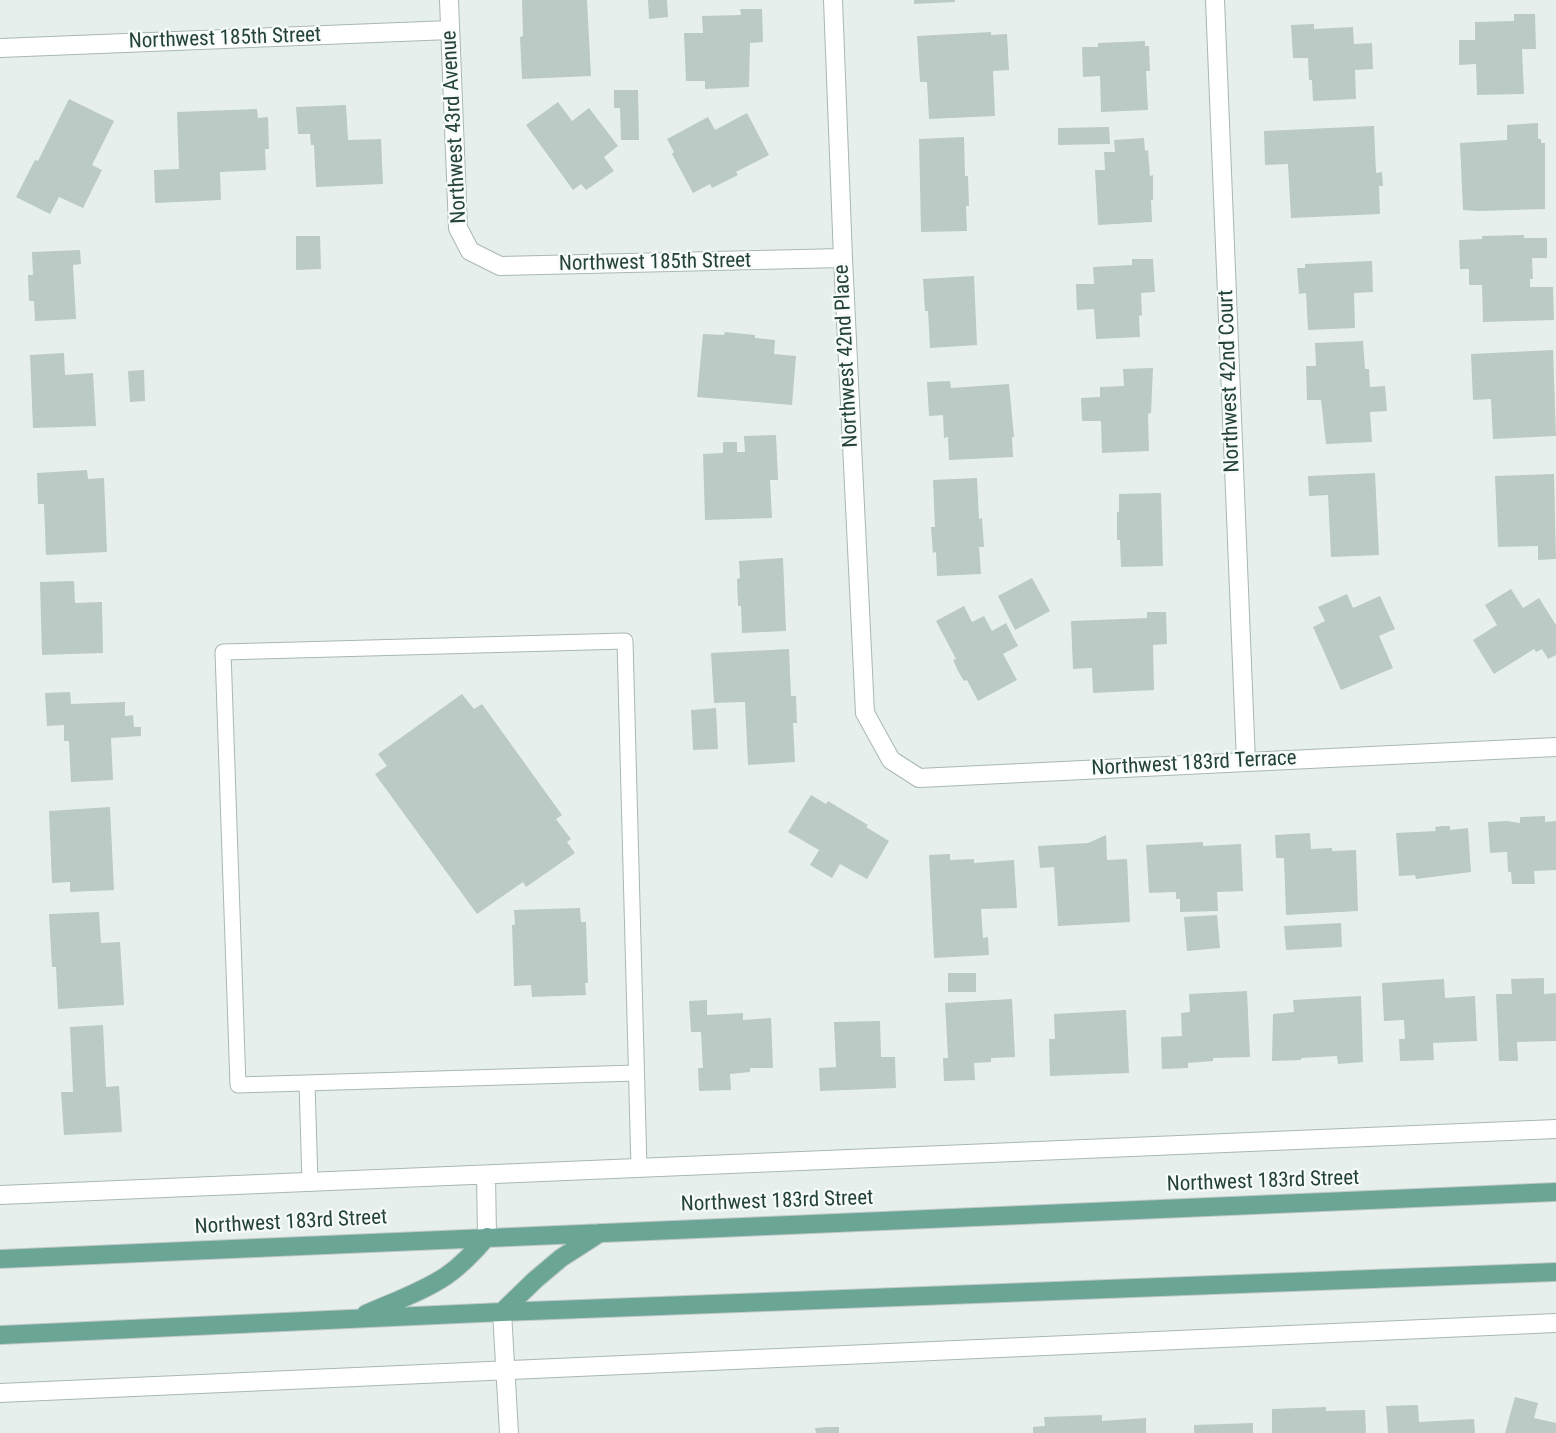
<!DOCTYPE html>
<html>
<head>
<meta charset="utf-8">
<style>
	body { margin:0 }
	canvas { display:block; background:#e6efeb }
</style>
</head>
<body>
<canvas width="1556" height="1433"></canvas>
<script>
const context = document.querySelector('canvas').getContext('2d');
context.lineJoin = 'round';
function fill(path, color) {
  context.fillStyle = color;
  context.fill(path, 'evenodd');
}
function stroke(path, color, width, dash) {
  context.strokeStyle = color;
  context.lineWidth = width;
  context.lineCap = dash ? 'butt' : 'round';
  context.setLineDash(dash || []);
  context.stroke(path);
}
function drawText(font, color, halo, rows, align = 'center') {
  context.font = font + ' "Roboto Condensed",sans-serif';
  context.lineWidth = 4.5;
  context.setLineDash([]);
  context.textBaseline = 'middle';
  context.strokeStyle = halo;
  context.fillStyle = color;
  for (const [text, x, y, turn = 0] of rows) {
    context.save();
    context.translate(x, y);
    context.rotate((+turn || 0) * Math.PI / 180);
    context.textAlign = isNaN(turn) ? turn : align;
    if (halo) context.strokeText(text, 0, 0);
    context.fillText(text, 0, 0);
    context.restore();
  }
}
fill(new Path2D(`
	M522 0H587L591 76 522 79 520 37 523 36Z
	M648 0H667L668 17 649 19Z
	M914 0H955V2L914 4Z
	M740 9H762L763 42 750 43 749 87 705 89V81H686L684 33H703L702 16 741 15Z
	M1514 14H1535L1536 49H1522L1524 94 1477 95 1476 64 1459 65V40H1475V22L1514 21Z
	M1314 24V29L1353 27 1354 44 1372 43 1373 69 1355 70 1356 99 1313 101 1312 80H1309L1308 58H1293L1291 25Z
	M991 32V35L1007 34 1009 70 993 71 995 116 929 119 927 82H920L917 36Z
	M1145 41V46H1149L1150 71H1146L1148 110 1101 112 1100 76 1083 77 1082 47H1098V43Z
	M614 90H638L639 140H621L620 108H614Z
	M69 99 114 121 92 165 102 170 83 208 59 197 50 214 16 197 35 160 38 161Z
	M558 102 572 121 589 108 618 146 604 157 614 171 586 190 581 184 573 190 526 125Z
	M346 105 348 140 381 139 383 184 316 187 314 145H311L310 134H298L296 107Z
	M257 109 258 118 268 117 269 149H265L266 170 220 172 221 200 155 203 154 170 179 169 177 112Z
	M747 113 769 155 736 172 738 175 712 188 710 184 693 193 672 154 674 152 667 139 708 117 715 130Z
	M1538 123V139H1541V143H1545V209L1478 211 1463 210 1460 143 1507 140V125Z
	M1374 126 1376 173 1382 172 1383 186H1379L1380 214 1291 218 1288 164 1265 165 1264 131Z
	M1109 127 1110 144 1058 145V128Z
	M964 137 965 176H968L969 206H966L967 231 921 232 919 139Z
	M1144 138 1145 151 1148 150 1150 176 1153 175V200H1151L1152 222 1098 225 1095 170H1105L1104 152H1115L1114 140Z
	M1524 235V238H1547V258H1532L1533 279H1530V287H1553L1554 320 1483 322 1482 285H1469V269H1460L1459 240 1482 239V236Z
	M296 236H320L321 269 296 270Z
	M80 250 81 264 73 265 76 319 35 321 34 301H29L28 275H33L32 252Z
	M1132 259H1153L1155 292 1141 293 1142 315 1139 316 1140 337 1096 339 1094 309 1077 310 1076 284H1094L1093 267 1132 265Z
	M1372 261 1373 292 1354 293 1355 328 1308 330 1306 293 1299 294 1297 268H1305V264Z
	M974 276 977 345 930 348 928 311H925L923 279Z
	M725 332 755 335V338L775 340 774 354 796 356 792 405 697 397 703 334 724 335Z
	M1363 341 1365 369H1369L1370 387 1385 386 1387 411 1370 412 1372 442 1326 444 1321 400H1307L1306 366H1316L1315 343Z
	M1553 350 1556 436 1493 439 1491 399 1473 400 1471 354Z
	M64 353 65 375 93 373 96 426 33 428 30 355Z
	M1153 368 1151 413 1148 414 1149 451 1102 453 1101 421H1082L1081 398 1100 397V387L1124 386 1123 369Z
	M144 370 145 401 130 402 128 371Z
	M950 381 951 388 1009 384 1014 437H1012L1013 457 949 460 948 437 944 438 943 415 929 416 927 382Z
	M776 435 778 480H770L772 518 705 520 703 454 723 453V442H737V452H745L744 436Z
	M87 470 88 479 104 478 107 552 46 555 44 504H38L37 473Z
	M1375 473 1379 555 1331 557 1328 495 1309 496 1308 476Z
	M1554 474 1556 559 1538 560V546L1498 547 1495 476Z
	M977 478 979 519 982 518 984 547H979L981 574 937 576 936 552 933 553 931 527H935L933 480Z
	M1161 493 1163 566 1121 567 1120 540H1117V512H1119V494Z
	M783 558 786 631 742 633 741 606H738L737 579 740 578 739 561Z
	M1032 578 1050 611 1015 630 998 596Z
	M74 581 75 603 102 602 103 653 42 655 40 582Z
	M1511 589 1523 608 1539 598 1556 625V655L1548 659 1542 649 1536 652 1534 649 1494 674 1473 640 1497 625 1485 605Z
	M1347 594 1353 608 1380 596 1395 629 1379 636 1393 668 1341 690 1313 627 1325 621 1318 607Z
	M964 606 972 622 984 616 992 631 1006 623 1018 646 1003 654 1017 680 978 701 967 680 964 681 958 671 953 660 956 659 936 621Z
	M1147 612H1166L1167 644 1153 645 1154 690 1093 693 1092 668 1073 669 1071 621 1147 618Z
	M789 649 791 696H796L797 723H793L795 762 748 765 745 702 714 703 711 653Z
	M70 692 71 704 125 702V716L133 715 134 727H141V736L111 738 113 780 71 782 69 741H64V725L47 726 45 693Z
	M462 694 474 709 482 704 562 815 556 819 571 839 567 842 575 853 526 887 523 882 477 914 375 774 387 766 378 754Z
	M716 708 718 749 693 750 691 710Z
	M811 795 826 804 828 801 868 825 866 827 889 841 867 879 840 864 832 878 810 865 819 850 788 832Z
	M110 807 114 890 70 892V882L52 883 49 811Z
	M1545 816V822L1556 821V870L1534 871 1535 884H1512L1511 872H1508L1507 852 1490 853 1488 822 1507 821 1520 823V817Z
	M1443 826H1450V830L1468 828 1471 872 1416 879 1415 875 1399 876 1396 833 1436 831 1435 827Z
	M1310 833 1311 849 1332 848V851L1356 850 1358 911 1286 915 1284 858H1276L1275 835Z
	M1106 835 1107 860 1127 859 1130 922 1058 926 1054 867 1040 868 1038 846 1088 843Z
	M1203 842V846L1241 844 1243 891 1217 892 1218 911 1180 912V899H1176V892L1149 893 1146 845Z
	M950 854V860L974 859V863L1014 860 1017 908 981 909 983 938 988 937 989 955 934 958 929 855Z
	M580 908 581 922H586L588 983H585L586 995 532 997 531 985 514 986 512 925H515L514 910Z
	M99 912 101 943 120 942 124 1005 58 1009 56 967H52L49 914Z
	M1217 915 1220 948 1187 951 1184 917Z
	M1341 923 1342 947 1286 950 1284 926Z
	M948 973H976V992H948Z
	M1544 978V994L1556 993V1041L1517 1042 1518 1061H1499L1496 994H1512L1511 979Z
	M1444 979 1445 998 1475 996 1477 1041 1433 1043 1434 1060 1400 1061 1399 1039H1405L1404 1020 1384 1021 1382 983Z
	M1247 991 1250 1057 1213 1058V1061L1188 1063V1068L1162 1069 1161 1037 1182 1036 1181 1013 1190 1012 1189 994Z
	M1361 996 1363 1062 1338 1064 1337 1056 1301 1058V1060L1272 1061 1273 1014 1294 1012 1293 1000Z
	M1012 999 1015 1057 991 1058V1062L974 1063 975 1080 944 1081 943 1058H948L945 1003Z
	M707 1000V1015L743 1013V1020L771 1018 773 1068H750V1072L730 1074 731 1090 699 1091 698 1068H703L701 1032H691L689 1001Z
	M1126 1010 1129 1073 1050 1076 1049 1039H1055L1054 1014Z
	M880 1021 881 1057H895L896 1088 820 1091 819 1068 836 1067 834 1022Z
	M103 1025 106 1087 119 1086 122 1132 64 1135 61 1092H73L70 1027Z
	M1515 1397 1538 1403 1534 1418 1556 1423V1433H1505Z
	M1418 1405 1419 1422 1474 1419 1475 1433H1388L1386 1406Z
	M1326 1407V1411L1365 1410 1366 1433H1272V1409Z
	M1102 1415V1421L1146 1418V1433H1033V1427L1045 1426 1044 1417Z
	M1253 1423V1433H1194V1425Z
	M827 1427H839V1433H816L815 1428Z`), '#bbcac4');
const service = new Path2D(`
	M636 1073 238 1085 223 652 625 641 639 1168
	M307 1083 310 1183`);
const minor = new Path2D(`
	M449 0 458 228 470 251 500 266 843 258
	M833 0 843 258 865 713 891 760 919 778 1556 747
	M1215 0 1246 762
	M0 48 450 30
	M486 1175 487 1237
	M0 1195 1556 1129
	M502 1312 509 1433
	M0 1393 1556 1323`);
const primary = new Path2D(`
	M0 1259 1556 1192
	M502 1312 535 1280 561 1258 600 1233
	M366 1314C393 1302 422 1292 446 1276 462 1265 475 1251 487 1237
	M0 1335 502 1312 1556 1272`);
stroke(service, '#a8b8b2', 17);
stroke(minor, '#a8b8b2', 20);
stroke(primary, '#c2cac8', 20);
stroke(service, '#fff', 15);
stroke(minor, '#fff', 18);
stroke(primary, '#6aa596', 18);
drawText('21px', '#24423a', '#f7fbf9', [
	["Northwest 185th Street",225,39,-2],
	["Northwest 43rd Avenue",455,127,-93],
	["Northwest 185th Street",655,263,-1],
	["Northwest 42nd Place",847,356,-93],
	["Northwest 42nd Court",1230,381,-92],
	["Northwest 183rd Terrace",1194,764,-3],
	["Northwest 183rd Street",1263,1182,-2],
	["Northwest 183rd Street",777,1202,-2],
	["Northwest 183rd Street",291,1223,-3]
]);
</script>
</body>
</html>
